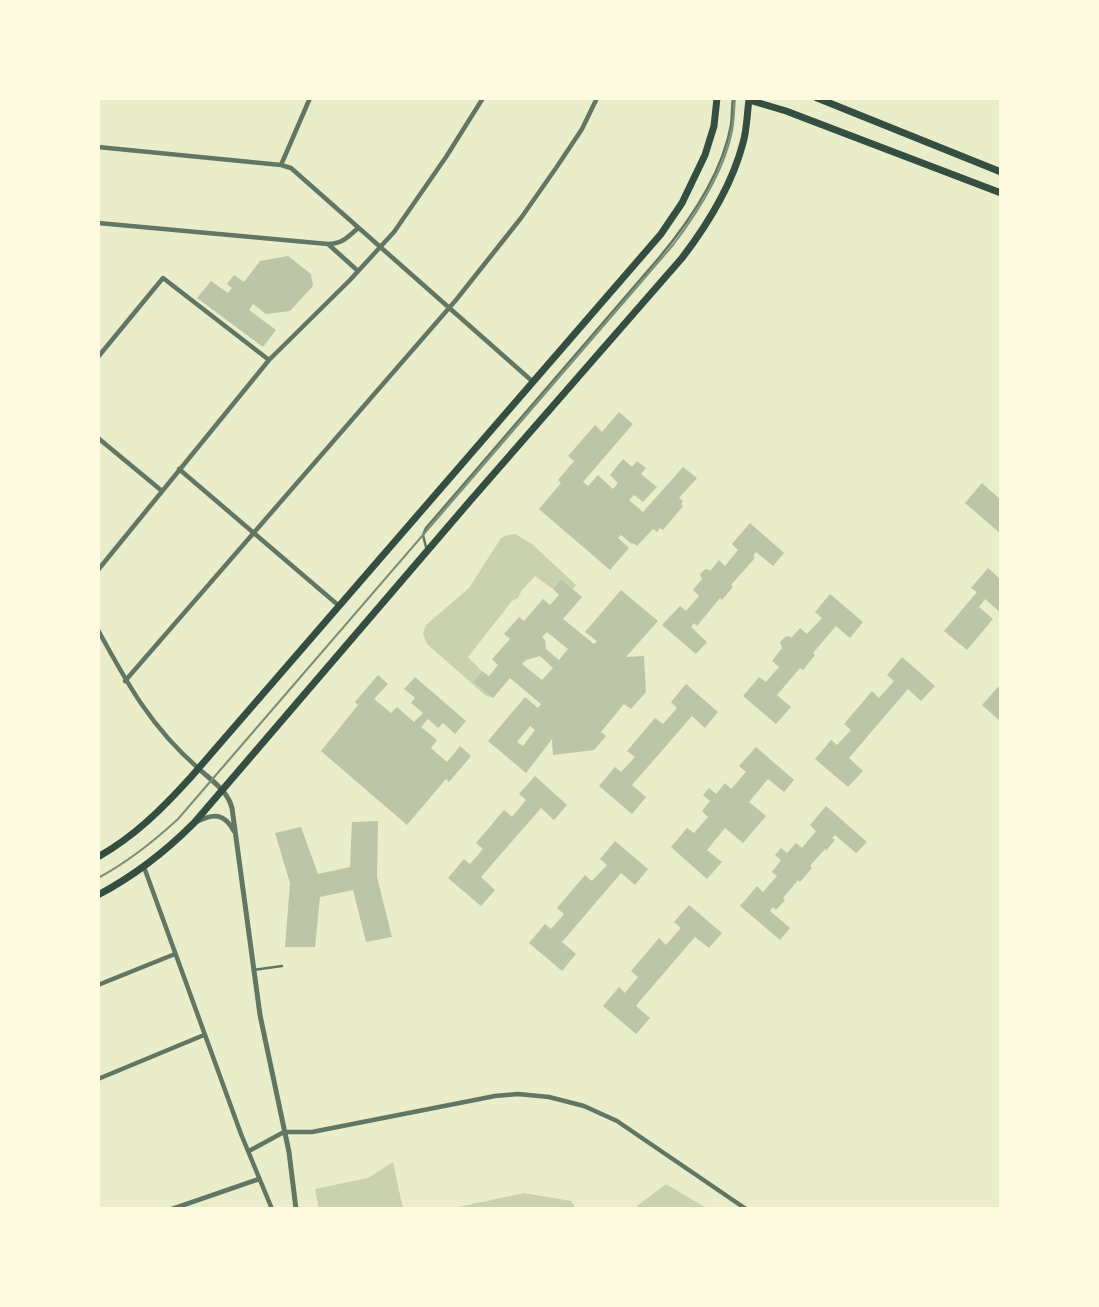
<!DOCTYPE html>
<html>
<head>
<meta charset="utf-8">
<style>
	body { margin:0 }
	#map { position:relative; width:1099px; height:1307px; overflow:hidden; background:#e9edc9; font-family:Poppins,sans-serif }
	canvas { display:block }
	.frame { position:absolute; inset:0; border:100px solid #fefae0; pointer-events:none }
</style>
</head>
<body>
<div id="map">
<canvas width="1099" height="1307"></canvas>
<div class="frame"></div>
</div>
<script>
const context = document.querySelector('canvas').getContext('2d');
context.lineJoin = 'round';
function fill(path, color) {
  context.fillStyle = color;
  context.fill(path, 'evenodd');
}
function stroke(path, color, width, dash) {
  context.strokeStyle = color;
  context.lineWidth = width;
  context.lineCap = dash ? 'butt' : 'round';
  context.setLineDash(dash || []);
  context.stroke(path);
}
fill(new Path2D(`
	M515 534 532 544 576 585 573 589 561 579 553 589 535 576 522 590 518 598 512 601 468 657 482 671 473 682 493 698 485 695 427 644 423 634 426 625 469 588 501 538 507 535Z
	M393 1162 403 1209H319L315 1189 368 1178Z
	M666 1184 708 1209H637V1206Z
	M524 1193 571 1201 574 1205V1209H449Z`), '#cad2ad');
fill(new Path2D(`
	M288 256 311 274 313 286 290 311 266 314 253 304 249 310 276 330 263 347 197 298 211 281 228 293 232 288 227 284 234 275 244 282 260 261Z
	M619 412 633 424 583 482 588 486 598 475 613 489 618 483 610 475 623 459 632 467 637 461 646 468 641 474 657 487 643 502 634 495 629 500 643 512 683 467 697 478 679 498 683 501 681 504 683 506 663 530 660 528 657 532 653 529 637 546 633 543 632 544 621 535 618 538 629 548 610 570 539 509 561 483 558 480 574 461 568 456 595 425 602 432Z
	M982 483 1001 500V534L965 503Z
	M750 523 784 553 773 566 756 552 753 556 755 558 731 585 733 587 722 600 720 598 697 626 694 623 691 627 707 642 696 654 662 625 680 606 686 611 699 596 693 590 702 579 700 574 704 570 707 569 710 571 719 560 725 566 738 550 732 544Z
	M988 568 1001 580V613L985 599 979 607 993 619 967 650 944 631 977 592 971 588Z
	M561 579 582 597 563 619 594 644 597 641 585 632 621 590 658 621 626 657 644 656 646 692 631 709 624 704 601 732 606 736 594 750 553 755 552 739 526 773 488 741 525 697 538 708 541 704 510 678 493 698 473 682 482 671 489 676 498 665 492 659 510 639 504 634 519 617 524 621 543 599 550 605 559 595 553 589ZM547 632 568 649 559 660 546 649 545 640 542 637ZM540 656 553 668 542 680 522 664 526 660ZM530 726 535 730 523 746 517 742Z
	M830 594 863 622 850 638 836 626 813 653 815 655 803 670 800 668 777 695 791 707 776 724 743 696 759 677 766 682 779 667 772 661 782 648 780 642 785 637 789 636 791 638 800 628 807 634 822 618 815 612Z
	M902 657 935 686 921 701 908 689 849 758 863 771 848 787 815 759 831 740 837 745 851 730 844 724 872 691 879 698 894 681 887 675Z
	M378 675 388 684 374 699 391 713 397 707 414 722 423 713 411 703 415 698 404 689 415 677 466 721 455 734 443 723 438 728 428 719 421 727 437 740 431 748 447 762 460 746 471 756 449 782 446 779 407 825 321 751 358 705 355 702Z
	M686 684 718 712 705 728 692 716 632 785 646 797 632 814 599 786 615 767 621 772 635 757 627 751 655 718 663 724 677 708 671 702Z
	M998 687 1001 689V722L982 705Z
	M756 747 794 780 784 792 768 779 749 802 766 816 743 843 725 828 707 850 722 862 707 879 671 847 687 828 694 833 708 817 702 811 710 801 703 795 709 788 716 794 725 783 731 789 746 772 739 766Z
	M535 776 567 805 554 820 541 808 481 877 495 890 481 906 448 878 464 859 470 864 483 849 476 843 504 810 512 817 526 800 519 794Z
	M826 806 867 842 856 853 835 835 832 838 835 840 826 851 825 849 810 866 812 868 800 882 798 880 783 898 785 900 776 910 773 907 770 911 790 928 780 940 740 906 757 886 763 892 777 876 772 872 781 860 775 855 781 848 787 853 796 843 802 848 816 831 810 825Z
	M378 821 377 877 392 937 366 942 353 890 320 897 315 947H285L290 883 275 833 301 827 318 874 350 867 352 822Z
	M615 841 648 869 635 885 621 873 562 942 576 954 562 971 529 943 545 924 551 929 564 914 557 908 585 875 592 881 607 865 600 859Z
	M689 905 722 933 709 948 695 937 639 1002 636 1006 650 1018 636 1034 603 1006 619 987 625 993 638 977 631 971 659 938 666 945 681 928 674 922Z`), '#bcc5a7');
stroke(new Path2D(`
	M426 547 423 535 426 528 658 259C690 221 722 175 731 125 732 116 732 107 733 98
	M253 970 282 966`), '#617663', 2.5);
stroke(new Path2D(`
	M98 147 281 165 291 168 532 381
	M281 165 310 98
	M98 223 328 244C342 244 348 237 358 228
	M328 244 358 271
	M98 357 163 278 269 360
	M98 438 162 491
	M179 469 338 605
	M98 570 269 360 350 280 394 232 446 157 483 98
	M98 630C128 685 151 727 198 768
	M125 681 456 300 521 218 556 168 582 129 597 98
	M144 867 241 1134 272 1209
	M98 985 175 954
	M98 1079 204 1035
	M249 1151 284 1132H312L495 1096 518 1094 549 1097 584 1106 617 1121 746 1209
	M172 1209 259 1179`), '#617663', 4.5);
stroke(new Path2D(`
	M198 768C212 781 227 790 232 808L260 1015 289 1152 296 1209
	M196 822C214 813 224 813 234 831`), '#617663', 5);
stroke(new Path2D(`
	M817 98 1001 172
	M98 857C135 836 163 808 191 777L661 234 682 203 705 155 714 126 717 98
	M98 895C134 876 165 852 194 823L470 501 682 258C708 224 732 185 743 143 747 129 747 114 749 100L786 111 1001 193`), '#344e41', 7);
stroke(new Path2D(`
	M98 878C128 862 153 842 178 819L673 245C698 212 724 172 732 131 734 120 734 109 735 98`), '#7c8e77', 2);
</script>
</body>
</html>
